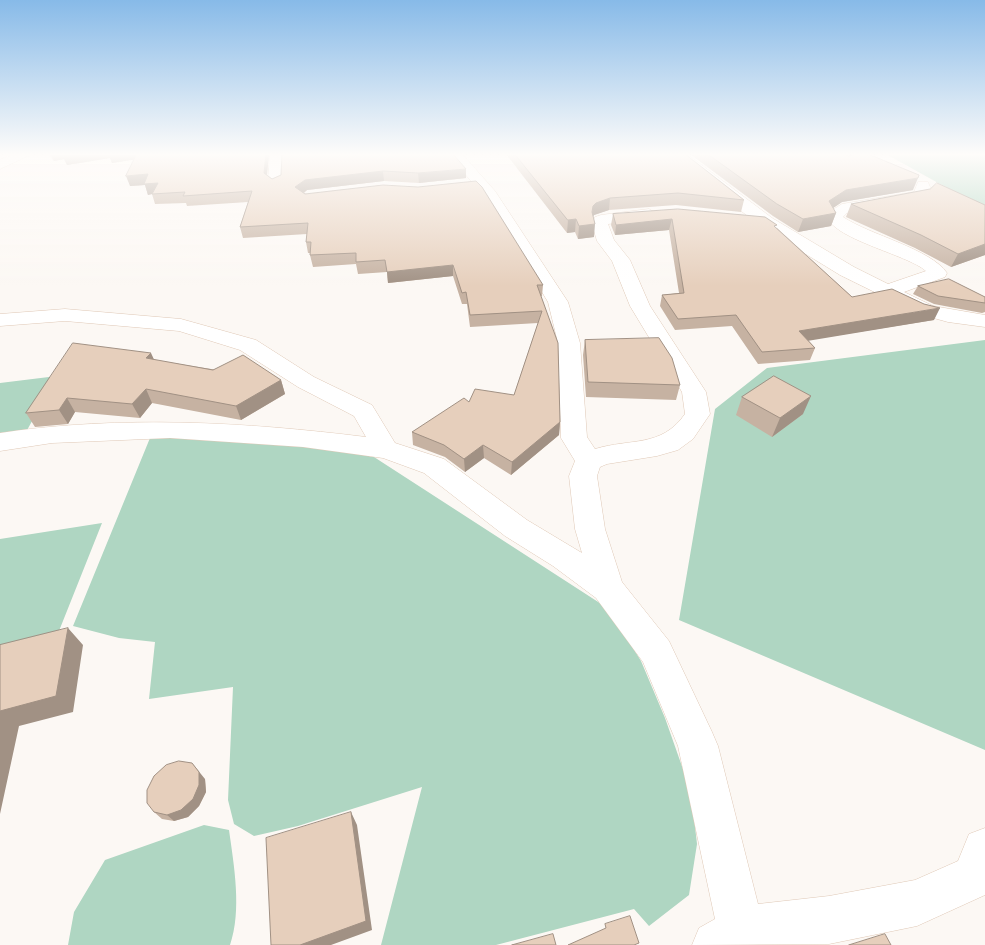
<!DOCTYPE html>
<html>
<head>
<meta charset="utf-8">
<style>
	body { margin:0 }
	canvas { display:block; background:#fcf8f4 }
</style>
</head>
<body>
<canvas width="985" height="945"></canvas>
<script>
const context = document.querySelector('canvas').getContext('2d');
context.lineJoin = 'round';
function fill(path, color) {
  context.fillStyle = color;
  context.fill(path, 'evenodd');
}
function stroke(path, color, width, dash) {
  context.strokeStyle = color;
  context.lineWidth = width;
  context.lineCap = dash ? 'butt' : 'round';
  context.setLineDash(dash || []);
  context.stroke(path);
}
fill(new Path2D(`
	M886 154H985V209Z
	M985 340V750L679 620 715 409 767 368Z
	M57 376 26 432 0 436V383Z
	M181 435 304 444 374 457 609 609 641 661 665 718 691 792 697 844 689 895 649 926 634 909 496 945H381L422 787 298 826 254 836 234 824 228 800 233 687 149 699 155 642 119 638 73 626 150 438Z
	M102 523 55 641 0 681V539Z
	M204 825 229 830C234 866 242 910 230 945H68L74 912 105 860Z`), '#afd6c2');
const minor = new Path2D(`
	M13 154H32L0 169V160Z
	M270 154H284L282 183 275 187 268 183Z
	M448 154H462L495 191 568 302 580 343 587 437 595 449C631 438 661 448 685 414L682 392 630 306 612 261 597 241 592 224 595 217 601 215 649 209 657 214 649 219 608 224 614 240 630 260 650 306 706 392 710 414 693 439 678 450 657 456 607 464 600 467 597 476 605 529 622 582 669 641 712 732 718 746 758 904 829 896 915 880 958 861 969 834 985 828V895L917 926 829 944 692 945 699 928 715 919 678 746 643 662 596 598 553 566 505 536 424 473 383 458 303 447 170 438 52 443 0 451V433C121 415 245 422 366 437L354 416 298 387 240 350 179 331 65 321 0 326V314L65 309 181 319 256 340 314 377 372 405 395 443 444 459 527 520 582 553 575 529 569 476 575 461 561 438 558 343 548 302 484 196Z
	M671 154H687L772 218 854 267 888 284 926 271C907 254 830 239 826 214L842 204 914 192 918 182H928L932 192 924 199 847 213 843 217C870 235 931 249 947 273L945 277 904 292 933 306 985 315V327L948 322 919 314 840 275 760 226Z`);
stroke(minor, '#dfc8b6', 1);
fill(minor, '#fff');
fill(new Path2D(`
	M48 154H269L267 175 272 179 281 175 282 154 466 178 419 183 384 181 307 190 304 193 543 285 542 296H541L560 422 559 435 511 475 484 458 465 472 445 457 413 445 412 432 469 402 514 395 538 323 470 327 467 304H462L453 276 388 283 387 272 358 274 356 264 313 267 310 255V253H308L306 242 307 234 243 238 240 227 248 202 187 206 186 203 155 204 152 194 148 195 145 185 130 186 135 159 112 163 110 158 67 165 64 159 54 161Z
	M506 154H685L744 200 741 212 676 205 609 210 594 215 593 217 594 237 578 239 575 232 567 233Z
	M690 154H845L913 190 842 202 833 208 836 213 831 226 798 232 773 216Z
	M851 204 985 205V255L951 267 915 248 846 217Z
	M613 214 777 228 852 297 934 320 808 340 815 348 810 360 758 364 732 326 675 330 660 306 662 295 679 293 669 230 615 235 611 225Z
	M918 286 985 297V312L982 313 934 304 913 294Z
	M585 340 680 385 676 400 586 397 583 355Z
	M154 360 281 380 285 394 241 420 152 403 140 418 75 412 68 424 35 427 26 413Z
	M742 397 803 414 772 437 736 415Z
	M205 779 206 792 199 806 188 817 174 821 162 819 154 812Z`), '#c6b2a2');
fill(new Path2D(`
	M51 154H143L144 158 112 163 110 158 67 165 64 159 54 161Z
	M266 154H269L266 183 264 173Z
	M466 169V178L419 183 418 173Z
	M383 171 384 181 307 190 297 198 295 187 305 180Z
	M148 174 158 183 152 194 148 195 145 185 130 186 126 176Z
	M918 178 913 190 842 202 824 214 829 201 846 190Z
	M610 198 609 210 594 215 591 219 593 206 596 203Z
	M836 213 831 226 798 232 803 219Z
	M576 219 575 232 567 233 568 220Z
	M672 219 669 230 615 235 616 225Z
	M595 224 594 237 578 239 579 226Z
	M985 244V255L951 267 958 254Z
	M453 265V276L388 283 387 272Z
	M940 308 934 320 795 343 799 331Z
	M151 353 157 366 146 358Z
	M281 380 285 394 241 420 236 406Z
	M146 389 152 403 140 418 132 404Z
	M811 396 803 414 772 437 780 418Z
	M67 398 75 412 68 424 59 410Z
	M560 422 559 435 511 475 512 462Z
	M483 445 484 458 465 472 464 459Z
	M68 628 83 645 73 712 19 726 0 814V711Z
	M192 763 205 779 206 792 199 806 188 817 174 821 167 815Z
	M351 812 357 825 372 930 331 945H300Z`), '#a19184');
const building = new Path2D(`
	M137 154H266L264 173 272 179 281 175 282 154H453L466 169 418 173 383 171 305 180 295 187 305 194 383 185 418 187 476 181 482 187 543 285H537L558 343 560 422 512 462 483 445 464 459 444 445 412 432 464 398 469 402 475 389 514 395 542 311 470 315 466 292 462 293 453 265 387 272 385 260 356 262V253L310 255 311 242H306L308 223 240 227 252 191 183 196 185 192 152 194 158 183 144 184 148 174 126 176Z
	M515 154H685L744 200 678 193 610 198 596 203 593 206 592 212 595 224 579 226 576 219 568 220Z
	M708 154H845L848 156 857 154H868L919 175 918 178 846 190 829 201 836 213 803 219 777 204Z
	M937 183 985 205V244L958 254 921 235 851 204 930 189Z
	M678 209 765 217 777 225 774 226 852 297 892 289 924 304 940 308 799 331 815 348 762 352 736 315 678 319 662 295 684 293 672 219 616 225 613 214Z
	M949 279 985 297V303L938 296 918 286Z
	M659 338 672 358 680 385 588 382 585 340Z
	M73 343 151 353 146 358 213 370 243 355 281 380 236 406 146 389 132 404 67 398 59 410 26 413Z
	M774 376 811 396 780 418 742 397Z
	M68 628 56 696 0 711V712V645Z
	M179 761 192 763 199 772V785L193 799 181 810 167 815 154 812 147 803V790L154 776 166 765Z
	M351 812 366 921 300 945H271L266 838Z
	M630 916 639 943 634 945H568L606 928 605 924Z
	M553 934 556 945H512Z
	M885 934 891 945H849Z`);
fill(building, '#e6cfbc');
stroke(building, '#a19184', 1);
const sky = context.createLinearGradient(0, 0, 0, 286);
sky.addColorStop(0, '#87bae8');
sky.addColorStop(0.54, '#fefcfa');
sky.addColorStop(1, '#fefcfa00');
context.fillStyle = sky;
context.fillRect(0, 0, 985, 286);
</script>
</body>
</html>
